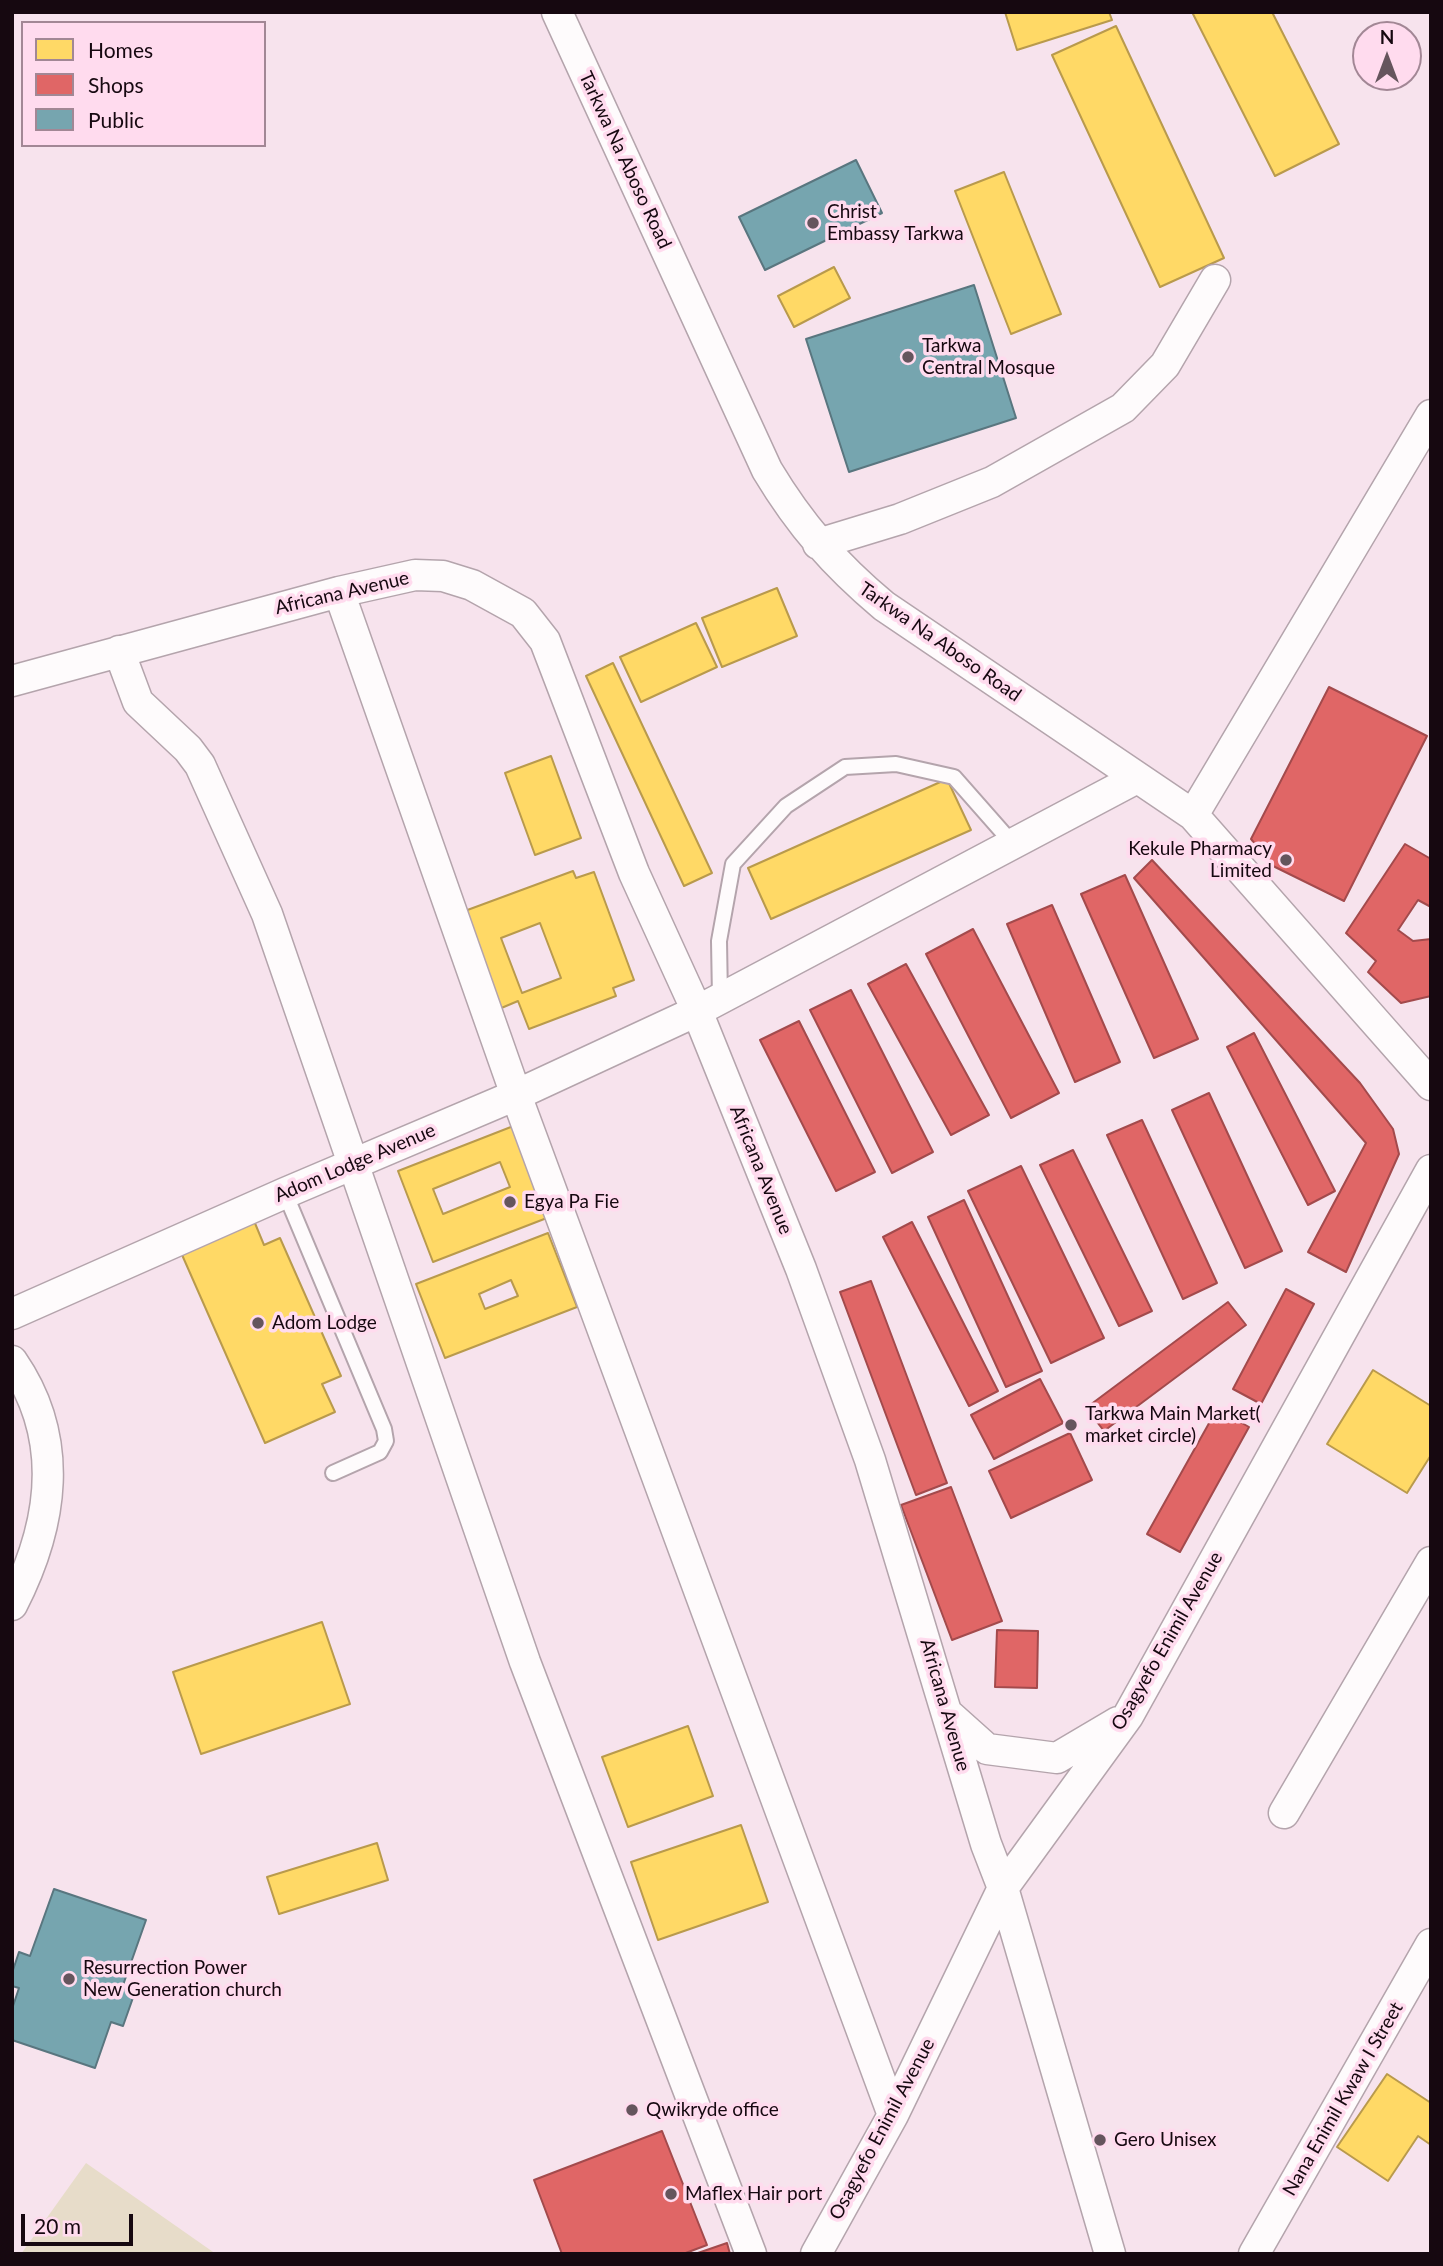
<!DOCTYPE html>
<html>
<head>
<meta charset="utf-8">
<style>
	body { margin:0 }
	#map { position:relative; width:1443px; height:2266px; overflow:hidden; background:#f7e3ed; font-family:Lato,sans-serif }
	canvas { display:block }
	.frame { position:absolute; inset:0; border:14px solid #160810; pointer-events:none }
	.legend { position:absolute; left:21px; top:21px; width:245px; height:126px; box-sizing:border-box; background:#ffdbee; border:2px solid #a28795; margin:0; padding:9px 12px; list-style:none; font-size:21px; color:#160810 }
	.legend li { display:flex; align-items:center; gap:14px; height:35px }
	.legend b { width:35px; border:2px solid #a28795 }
	.north { position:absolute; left:1352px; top:21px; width:70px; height:70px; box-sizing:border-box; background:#ffdbee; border:2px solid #a28795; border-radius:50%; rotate:0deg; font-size:19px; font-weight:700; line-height:28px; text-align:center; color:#160810 }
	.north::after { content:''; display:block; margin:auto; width:24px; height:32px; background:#65555d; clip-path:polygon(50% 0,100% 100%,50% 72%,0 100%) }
	.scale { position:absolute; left:21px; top:2214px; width:112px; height:32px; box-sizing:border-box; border:4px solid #160810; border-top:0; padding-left:9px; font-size:21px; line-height:24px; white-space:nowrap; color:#160810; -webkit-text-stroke:5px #ffdbee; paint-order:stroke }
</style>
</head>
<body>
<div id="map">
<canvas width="1443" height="2266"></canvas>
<div class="frame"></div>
<ul class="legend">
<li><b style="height:19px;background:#ffd966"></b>Homes</li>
<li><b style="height:19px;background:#e06666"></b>Shops</li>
<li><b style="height:19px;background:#76a5af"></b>Public</li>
</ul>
<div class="north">N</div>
<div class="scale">20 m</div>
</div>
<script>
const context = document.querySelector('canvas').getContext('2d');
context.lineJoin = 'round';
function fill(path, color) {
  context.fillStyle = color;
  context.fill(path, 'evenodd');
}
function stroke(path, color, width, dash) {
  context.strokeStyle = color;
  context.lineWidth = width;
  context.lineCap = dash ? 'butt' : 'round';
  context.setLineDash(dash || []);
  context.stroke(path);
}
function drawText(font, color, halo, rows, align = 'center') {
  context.font = font + ' Lato,sans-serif';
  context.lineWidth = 7;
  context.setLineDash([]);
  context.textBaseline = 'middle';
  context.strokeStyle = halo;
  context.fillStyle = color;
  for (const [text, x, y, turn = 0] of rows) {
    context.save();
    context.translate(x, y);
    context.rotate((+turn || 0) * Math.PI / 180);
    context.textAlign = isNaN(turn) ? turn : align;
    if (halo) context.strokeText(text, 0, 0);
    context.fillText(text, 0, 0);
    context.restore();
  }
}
fill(new Path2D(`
	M86 2163 216 2254H21Z`), '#e7dcc9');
const homes = new Path2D(`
	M1005 12H1109L1112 20 1017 50Z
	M1192 12H1272L1339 144 1275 176Z
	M1116 26 1224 258 1160 287 1052 55Z
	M1004 172 1061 314 1011 334 955 191Z
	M834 267 850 298 794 327 778 296Z
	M777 588 797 636 722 667 702 618Z
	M696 623 717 667 641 702 620 657Z
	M613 663 712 873 684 886 586 676Z
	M551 756 581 838 535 855 505 773Z
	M947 779 971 830 771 919 748 868Z
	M573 871 576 878 594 872 634 980 613 988 616 996 529 1029 518 1001 499 1009 462 912ZM540 923 561 978 522 993 501 938Z
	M516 1125 552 1216 433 1262 398 1171ZM500 1162 510 1187 443 1214 433 1189Z
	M252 1216 264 1245 280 1238 341 1376 322 1384 335 1412 265 1443 179 1248Z
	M548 1233 577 1307 445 1358 416 1284ZM511 1280 518 1296 485 1309 479 1294Z
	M1373 1370 1431 1406V1455L1407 1493 1327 1444Z
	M322 1622 350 1704 201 1754 173 1672Z
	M688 1726 713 1796 628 1827 602 1757Z
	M741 1825 768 1902 658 1940 631 1862Z
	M377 1843 388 1880 279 1914 267 1877Z
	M1387 2074 1431 2103V2145L1418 2136 1388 2181 1337 2147Z`);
fill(homes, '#ffd966');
stroke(homes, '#b99a4c', 2);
const shops = new Path2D(`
	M1329 687 1427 736 1344 901 1273 866 1251 839Z
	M1405 844 1431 859V907L1418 900 1398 930 1413 941 1431 939V996L1401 1003 1368 972 1376 961 1346 933Z
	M1152 860 1360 1083 1393 1129 1399 1154 1346 1272 1308 1252 1366 1143 1134 878Z
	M1125 875 1198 1039 1154 1058 1081 894Z
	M1052 905 1120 1062 1075 1082 1007 924Z
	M973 929 1059 1093 1011 1118 926 954Z
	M906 964 989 1115 951 1135 868 984Z
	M851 990 933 1152 892 1173 810 1010Z
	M799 1021 875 1172 836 1191 760 1040Z
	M1254 1033 1335 1191 1308 1205 1227 1047Z
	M1209 1093 1282 1251 1245 1268 1172 1110Z
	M1142 1120 1217 1283 1183 1299 1107 1135Z
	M1073 1150 1152 1311 1119 1326 1040 1165Z
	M1021 1166 1104 1338 1051 1363 968 1191Z
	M964 1200 1042 1371 1006 1387 928 1217Z
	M912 1222 998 1391 969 1406 883 1237Z
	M871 1281 947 1483 916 1495 840 1292Z
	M1286 1289 1314 1304 1261 1404 1233 1389Z
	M1228 1302 1246 1325 1104 1431 1086 1408Z
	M1040 1379 1063 1423 994 1459 971 1415Z
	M1217 1409 1249 1427 1180 1552 1147 1534Z
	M1070 1433 1092 1480 1011 1518 989 1471Z
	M951 1487 1002 1621 952 1640 901 1505Z
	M997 1630 1038 1631 1037 1688 995 1687Z
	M662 2131 707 2245 683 2254H562L534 2180Z
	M727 2243 730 2254H695Z`);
fill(shops, '#e06666');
stroke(shops, '#a34a4c', 2);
const public = new Path2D(`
	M856 160 882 213 765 270 739 217Z
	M974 285 1016 418 849 472 806 339Z
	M54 1889 146 1920 122 1988 135 1992 123 2026 111 2022 95 2068 12 2040V2009L19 1988 12 1986V1973L19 1952 30 1956Z`);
fill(public, '#76a5af');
stroke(public, '#59767f', 2);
const lane = new Path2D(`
	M720 998 719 941 733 864 786 806 845 767 896 764 954 777 1013 844
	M285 1193 384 1429 386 1441 380 1452 333 1473`);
const street = new Path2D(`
	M557 12 767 470C800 525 835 565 884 606L1193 815 1431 1085
	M818 544 900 519 992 482 1123 408 1165 365 1215 280
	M339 592 516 1095 893 2115
	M119 651 138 702 188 749 200 765 267 914 525 1662 751 2254
	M12 681 339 592 415 575 443 576 472 585 523 613 545 641 634 873 697 1011 801 1269 870 1460 986 1844 1003 1888 1110 2254
	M1193 815 1431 415
	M12 1314 285 1193 516 1095 697 1011 1137 778
	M12 1361C66 1439 53 1525 12 1605
	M949 1715 987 1749 1057 1758 1118 1722
	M1284 1813 1431 1562
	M816 2254 893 2115 1003 1888 1128 1716 1431 1170
	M1254 2254 1431 1944`);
stroke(lane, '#b4a4ac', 18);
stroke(street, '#b4a4ac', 33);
stroke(lane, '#fefbfc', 14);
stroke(street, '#fefbfc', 30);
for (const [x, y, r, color] of [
	[813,223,7,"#65555d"],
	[908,357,7,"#65555d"],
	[1286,860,7,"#65555d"],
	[510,1202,7,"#65555d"],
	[258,1323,7,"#65555d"],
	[1071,1425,7,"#65555d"],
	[69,1979,7,"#65555d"],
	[632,2110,7,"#65555d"],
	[1100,2140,7,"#65555d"],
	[671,2194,7,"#65555d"]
]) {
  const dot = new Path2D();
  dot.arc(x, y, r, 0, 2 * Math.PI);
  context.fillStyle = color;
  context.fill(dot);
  stroke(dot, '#ffdbee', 2.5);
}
drawText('19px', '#160810', '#ffdbee', [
	["Tarkwa Na Aboso Road",625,160,65],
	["Africana Avenue",342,593,-13],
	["Tarkwa Na Aboso Road",940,642,35],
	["Adom Lodge Avenue",355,1163,-23],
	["Africana Avenue",761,1170,68],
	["Osagyefo Enimil Avenue",1167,1641,-60],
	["Africana Avenue",945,1705,74],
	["Nana Enimil Kwaw I Street",1343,2099,-60],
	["Osagyefo Enimil Avenue",882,2129,-62]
]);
drawText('19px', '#160810', '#ffdbee', [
	["Christ",827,212],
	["Embassy Tarkwa",827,234],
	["Tarkwa",922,346],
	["Central Mosque",922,368],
	["Kekule Pharmacy",1272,849,"right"],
	["Limited",1272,871,"right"],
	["Egya Pa Fie",524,1202],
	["Adom Lodge",272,1323],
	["Tarkwa Main Market(",1085,1414],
	["market circle)",1085,1436],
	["Resurrection Power",83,1968],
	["New Generation church",83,1990],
	["Qwikryde office",646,2110],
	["Gero Unisex",1114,2140],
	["Maflex Hair port",685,2194]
], 'left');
</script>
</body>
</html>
